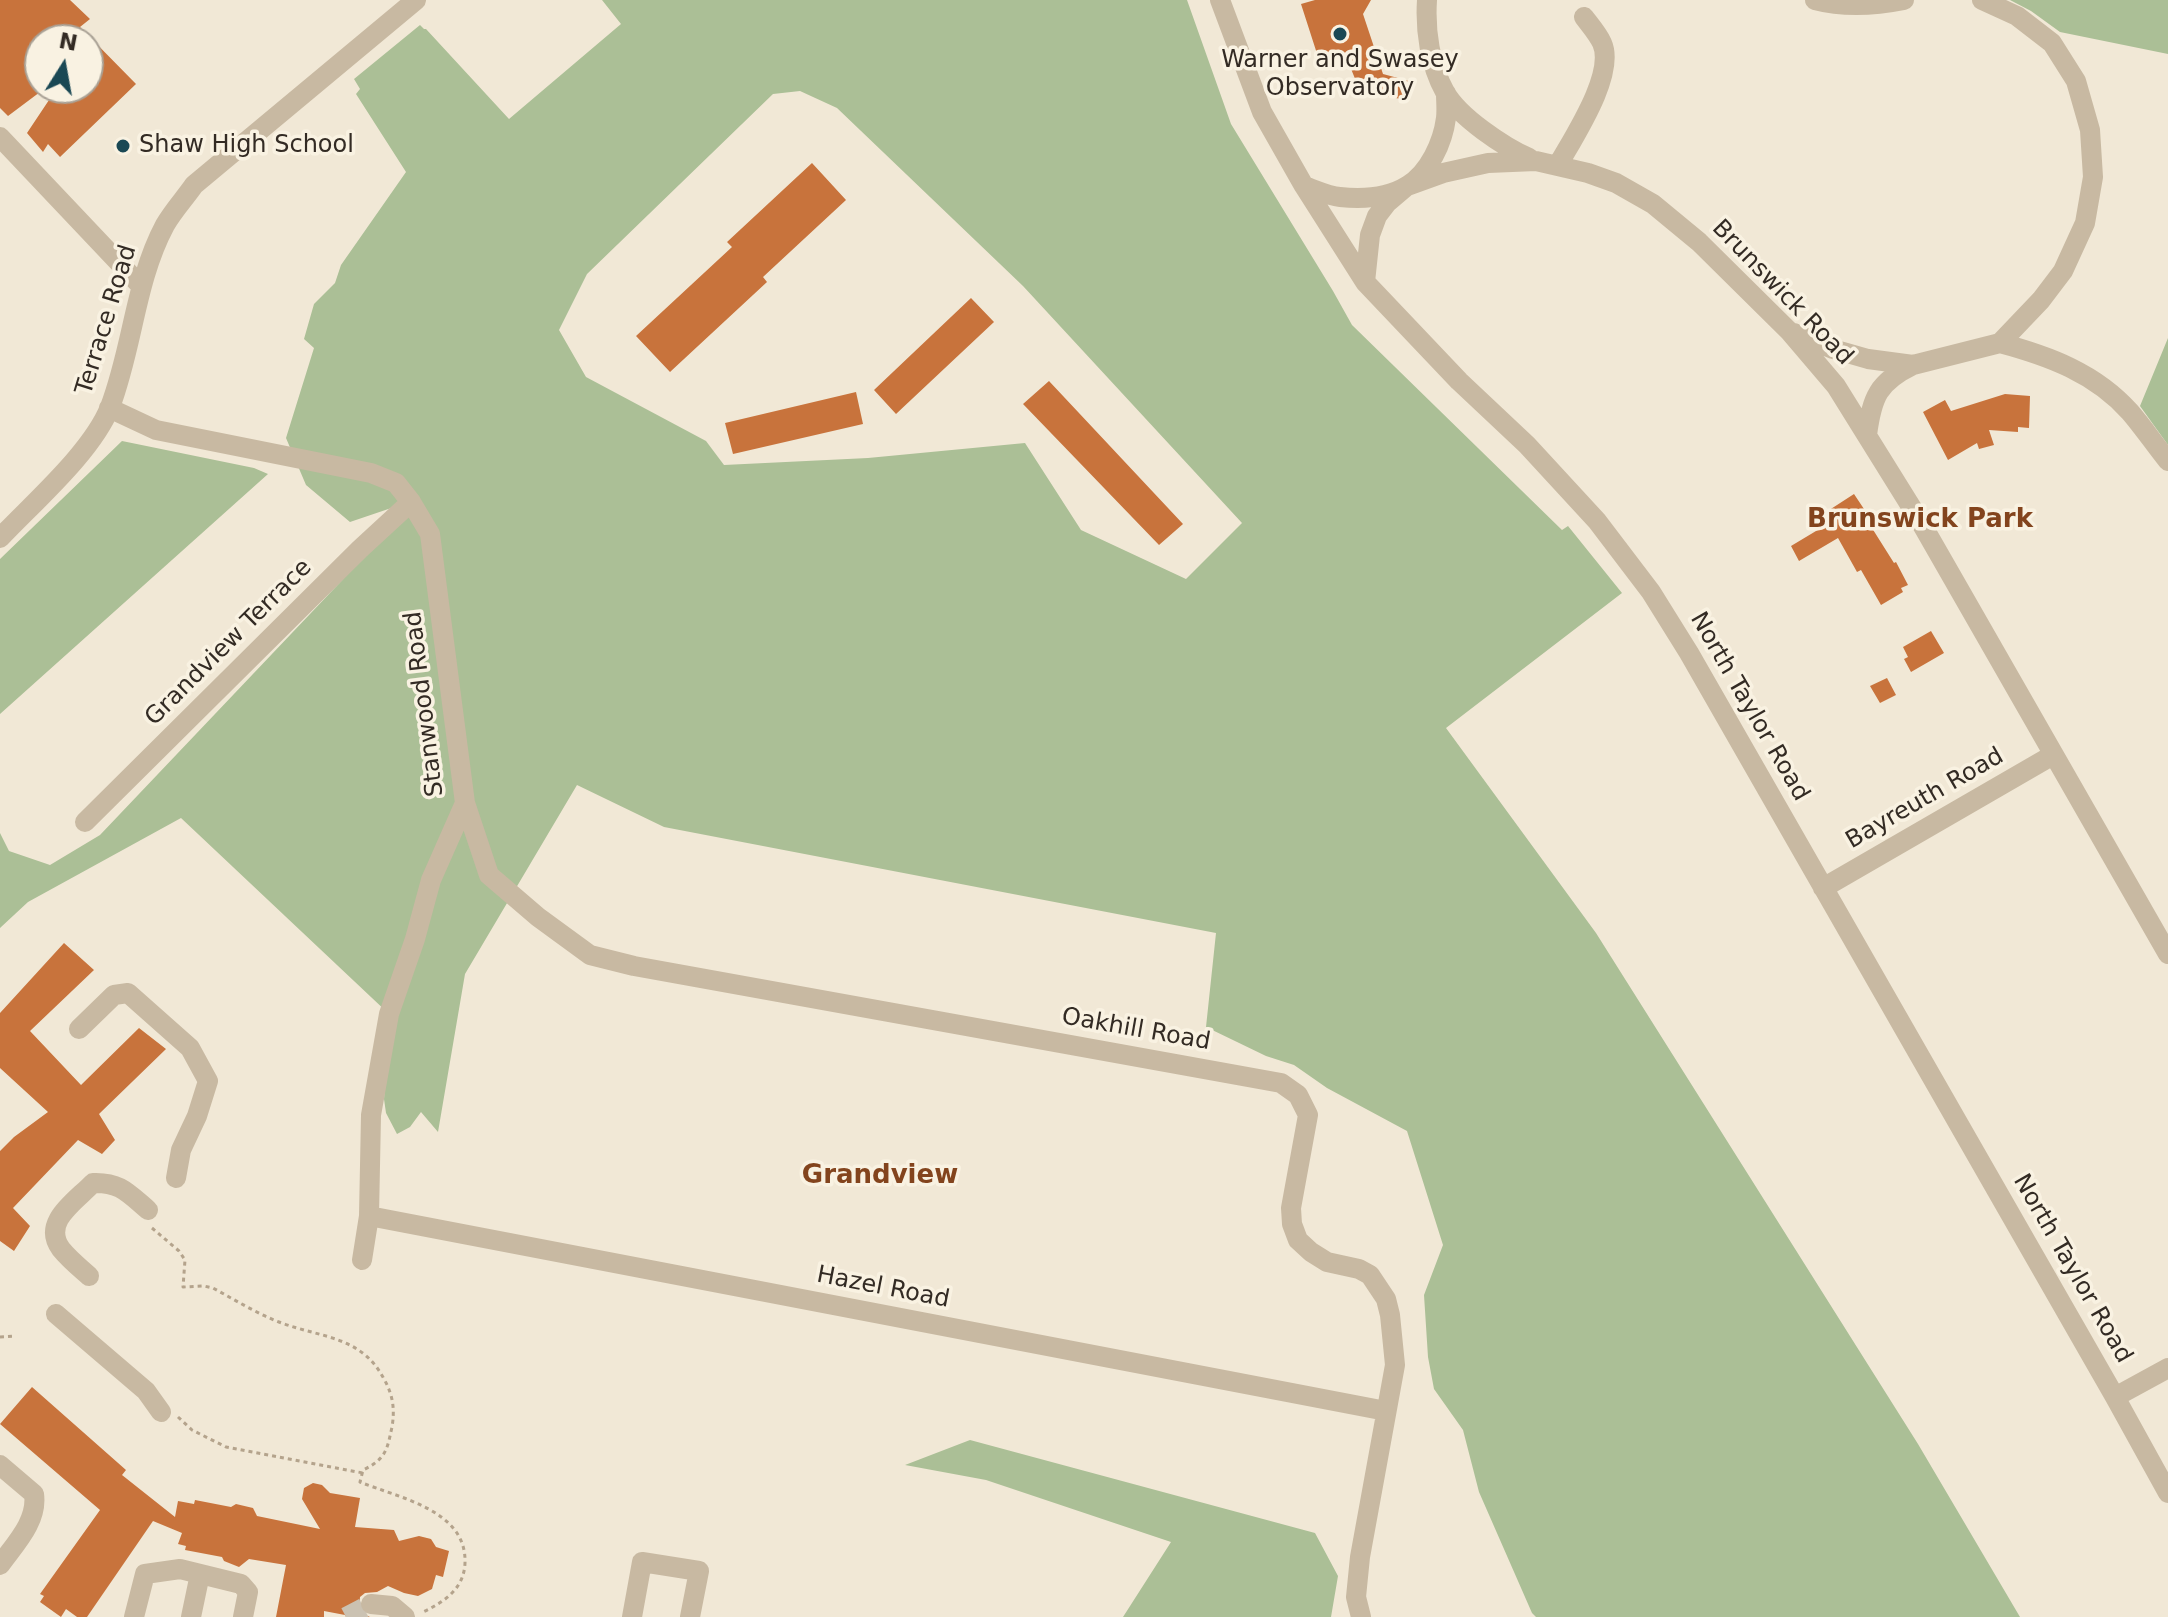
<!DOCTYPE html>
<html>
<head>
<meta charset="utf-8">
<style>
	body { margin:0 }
	#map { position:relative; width:2168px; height:1617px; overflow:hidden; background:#f1e8d6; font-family:"DejaVu Sans",sans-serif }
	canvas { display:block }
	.north { position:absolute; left:24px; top:24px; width:80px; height:80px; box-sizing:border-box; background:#f9f2e2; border:2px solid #aaa296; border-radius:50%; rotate:11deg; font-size:22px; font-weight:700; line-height:32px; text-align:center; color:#332b24 }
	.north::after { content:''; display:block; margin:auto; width:28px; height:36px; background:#1a4854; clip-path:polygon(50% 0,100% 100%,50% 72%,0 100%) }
</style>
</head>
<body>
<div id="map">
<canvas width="2168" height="1617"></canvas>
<div class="north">N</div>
</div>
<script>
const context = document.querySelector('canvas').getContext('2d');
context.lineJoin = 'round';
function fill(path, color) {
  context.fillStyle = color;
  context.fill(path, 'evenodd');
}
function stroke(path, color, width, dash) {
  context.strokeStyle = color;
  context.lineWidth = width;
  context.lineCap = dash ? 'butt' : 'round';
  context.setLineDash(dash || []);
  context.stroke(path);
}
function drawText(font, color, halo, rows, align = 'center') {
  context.font = font + ' "DejaVu Sans",sans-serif';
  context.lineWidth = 7;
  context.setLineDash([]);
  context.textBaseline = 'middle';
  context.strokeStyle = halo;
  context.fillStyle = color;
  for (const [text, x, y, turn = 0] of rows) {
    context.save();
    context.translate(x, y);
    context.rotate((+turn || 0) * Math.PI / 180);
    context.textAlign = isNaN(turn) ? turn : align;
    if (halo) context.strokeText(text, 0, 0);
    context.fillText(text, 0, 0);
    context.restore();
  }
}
fill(new Path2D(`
	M602 0H1187L1231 124 1333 291 1352 325 1562 530 1568 526 1622 593 1446 728 1596 933 1918 1444 2020 1617H1536L1532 1613 1479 1492 1463 1430 1434 1389 1428 1357 1424 1295 1443 1245 1407 1131 1327 1088 1294 1065 1266 1056 1206 1027 1216 933 664 827 577 785 465 974 438 1132 421 1112 410 1127 397 1134 386 1113 384 1099 389 1014 181 818 28 902 0 928V833L9 851 50 865 100 835 348 574 409 502 350 522 306 485 286 438 314 348 304 339 314 304 335 283 341 265 406 172 356 94 360 89 354 79 420 25 424 29H426L509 119 621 24ZM800 91 837 108 1023 286 1242 523 1186 579 1081 530 1025 443 868 458 724 465 706 441 586 377 559 330 587 274 773 94Z
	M2010 0H2168V54L2060 32 2031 11Z
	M2168 338V445L2140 406Z
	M122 441 254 468 268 474 0 714V559Z
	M970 1440 1315 1533 1338 1576 1331 1617H1123L1171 1542 986 1480 905 1465Z`), '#abbf96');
fill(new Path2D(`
	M0 0H70L90 19 80 27 136 84 60 157 48 144 43 152 27 133 57 88H88V40H40V92L8 116 0 108Z
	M1315 0H1371L1363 14 1383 74 1409 81 1406 100 1360 91 1345 54 1320 63 1301 4Z
	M812 163 846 200 763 277 767 282 670 372 636 336 732 247 727 242Z
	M971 298 994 322 896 414 874 390Z
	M1049 381 1183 524 1159 545 1023 404Z
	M856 392 863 424 733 454 725 423Z
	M2005 394 2030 396 2029 428 2018 427V432L1989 430 1994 445 1979 449 1977 443 1948 460 1923 412 1945 400 1951 411Z
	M1854 494 1868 515 1865 517 1894 563 1896 562 1908 585 1901 588 1903 592 1881 605 1861 570 1857 572 1838 538 1799 561 1791 546 1826 525 1820 516Z
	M1931 631 1944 653 1911 672 1904 659 1908 657 1903 647Z
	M1887 678 1896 695 1880 703 1870 686Z
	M64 943 94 970 30 1031 81 1085 139 1028 166 1049 99 1114 115 1140 102 1154 78 1140 13 1208 30 1226 14 1251 0 1241V1151L14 1137 48 1112 0 1068V1013Z
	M32 1387 126 1470 122 1475 175 1517 178 1501 194 1504 195 1500 231 1507 236 1504 253 1508 257 1516 320 1529 302 1499 304 1488 313 1483 322 1485 330 1493 360 1498 355 1527 394 1530 399 1541 419 1536 431 1539 436 1547 449 1551 443 1577 436 1575 432 1589 418 1596 404 1593 388 1586 377 1592 365 1593 360 1597 359 1609 363 1614 370 1617H346L345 1615 324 1611V1617H276L286 1565 249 1559 239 1567 224 1561 222 1557 185 1550 186 1546 178 1544 182 1533 153 1521 87 1617H77L66 1609 61 1617 40 1602 44 1596 40 1594 100 1510 0 1424Z`), '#c8733c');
stroke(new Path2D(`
	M346 1617 371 1604`), '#cbc2b2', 20, [20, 10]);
stroke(new Path2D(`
	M152 1228 179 1251 185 1260 183 1287 204 1286 213 1288C235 1300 256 1313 279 1322 320 1338 361 1335 384 1379 393 1395 395 1409 392 1427 387 1450 386 1459 363 1470L360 1482C399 1498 467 1510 465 1563 464 1589 444 1602 423 1612
	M0 1337 16 1336
	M178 1417 192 1430 226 1447 363 1473`), '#b4a38c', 3, [4, 4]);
stroke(new Path2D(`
	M1220 0 1262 112 1304 186 1365 282 1459 381 1527 445 1597 521 1651 592 1689 653 2115 1397 2168 1493
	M1427 0C1425 31 1430 65 1445 92 1459 117 1504 147 1529 158
	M1815 0C1845 8 1874 6 1904 0
	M0 137 141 286
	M1558 165C1573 138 1616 74 1602 43 1598 34 1590 25 1584 17
	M1304 186C1316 190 1328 196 1340 197 1361 199 1388 198 1407 186 1429 173 1443 142 1446 118 1447 110 1446 101 1446 93
	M1365 282 1370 235 1377 216 1387 203 1407 186 1443 173 1488 163 1536 161 1588 173 1616 183 1653 204 1699 242 1790 332 1836 386 1920 521 2168 954
	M1794 333 1833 349 1868 359 1913 365 2000 343 2041 300 2063 271 2085 223 2093 177 2090 130 2076 81 2052 43 2017 16 1982 0
	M2000 343C2049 356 2095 373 2130 412 2143 427 2155 445 2168 461
	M109 408 156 430 371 473 396 483 411 502 430 534 465 803 431 880 415 939 389 1014 371 1115 369 1216 362 1260
	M1867 435C1872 397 1878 382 1913 365
	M0 538C34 502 92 452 110 407 133 347 135 281 165 225 173 211 185 198 194 185L416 0
	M465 803 489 875 538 917 590 955 634 966 1281 1083 1298 1095 1308 1115 1291 1208 1292 1224 1298 1240 1311 1252 1327 1262 1359 1269 1370 1275 1386 1299 1390 1315 1395 1365 1360 1557 1356 1597 1361 1617
	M85 822 360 549 411 502
	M1823 888 2053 755
	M79 1029 114 995 128 993 190 1048 208 1081 197 1116 181 1150 176 1178
	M369 1216 1386 1411
	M89 1276C80 1268 69 1259 61 1249 41 1222 76 1201 93 1183 120 1182 128 1193 148 1210
	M56 1314 146 1391 161 1412
	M2115 1397 2168 1368
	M0 1465 34 1494C38 1521 15 1544 0 1565
	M371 1604 392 1606 405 1617
	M134 1617 145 1574 180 1569 241 1584 248 1592 243 1617
	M191 1617 200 1574
	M632 1617 642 1562 699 1571 690 1617`), '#c8b9a2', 20);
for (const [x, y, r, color] of [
	[1340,34,8,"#1a4854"],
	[123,146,8,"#1a4854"]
]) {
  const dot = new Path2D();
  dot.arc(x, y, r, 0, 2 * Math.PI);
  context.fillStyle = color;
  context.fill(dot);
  stroke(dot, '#f9f2e2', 3);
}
drawText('24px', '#332b24', '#f9f2e2', [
	["Warner and Swasey",1340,61],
	["Observatory",1340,89],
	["Shaw High School",139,146,"left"]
]);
drawText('24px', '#332b24', '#f9f2e2', [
	["Brunswick Road",1782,293,46],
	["Terrace Road",107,320,-73],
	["Grandview Terrace",229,643,-45],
	["Stanwood Road",425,704,-97],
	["North Taylor Road",1749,707,60],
	["Bayreuth Road",1925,799,-30],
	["Oakhill Road",1136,1030,10],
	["North Taylor Road",2072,1269,60],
	["Hazel Road",883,1288,11]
]);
drawText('bold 26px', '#83441d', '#f9f2e2', [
	["Brunswick Park",1920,520],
	["Grandview",880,1176]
]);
</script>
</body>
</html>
